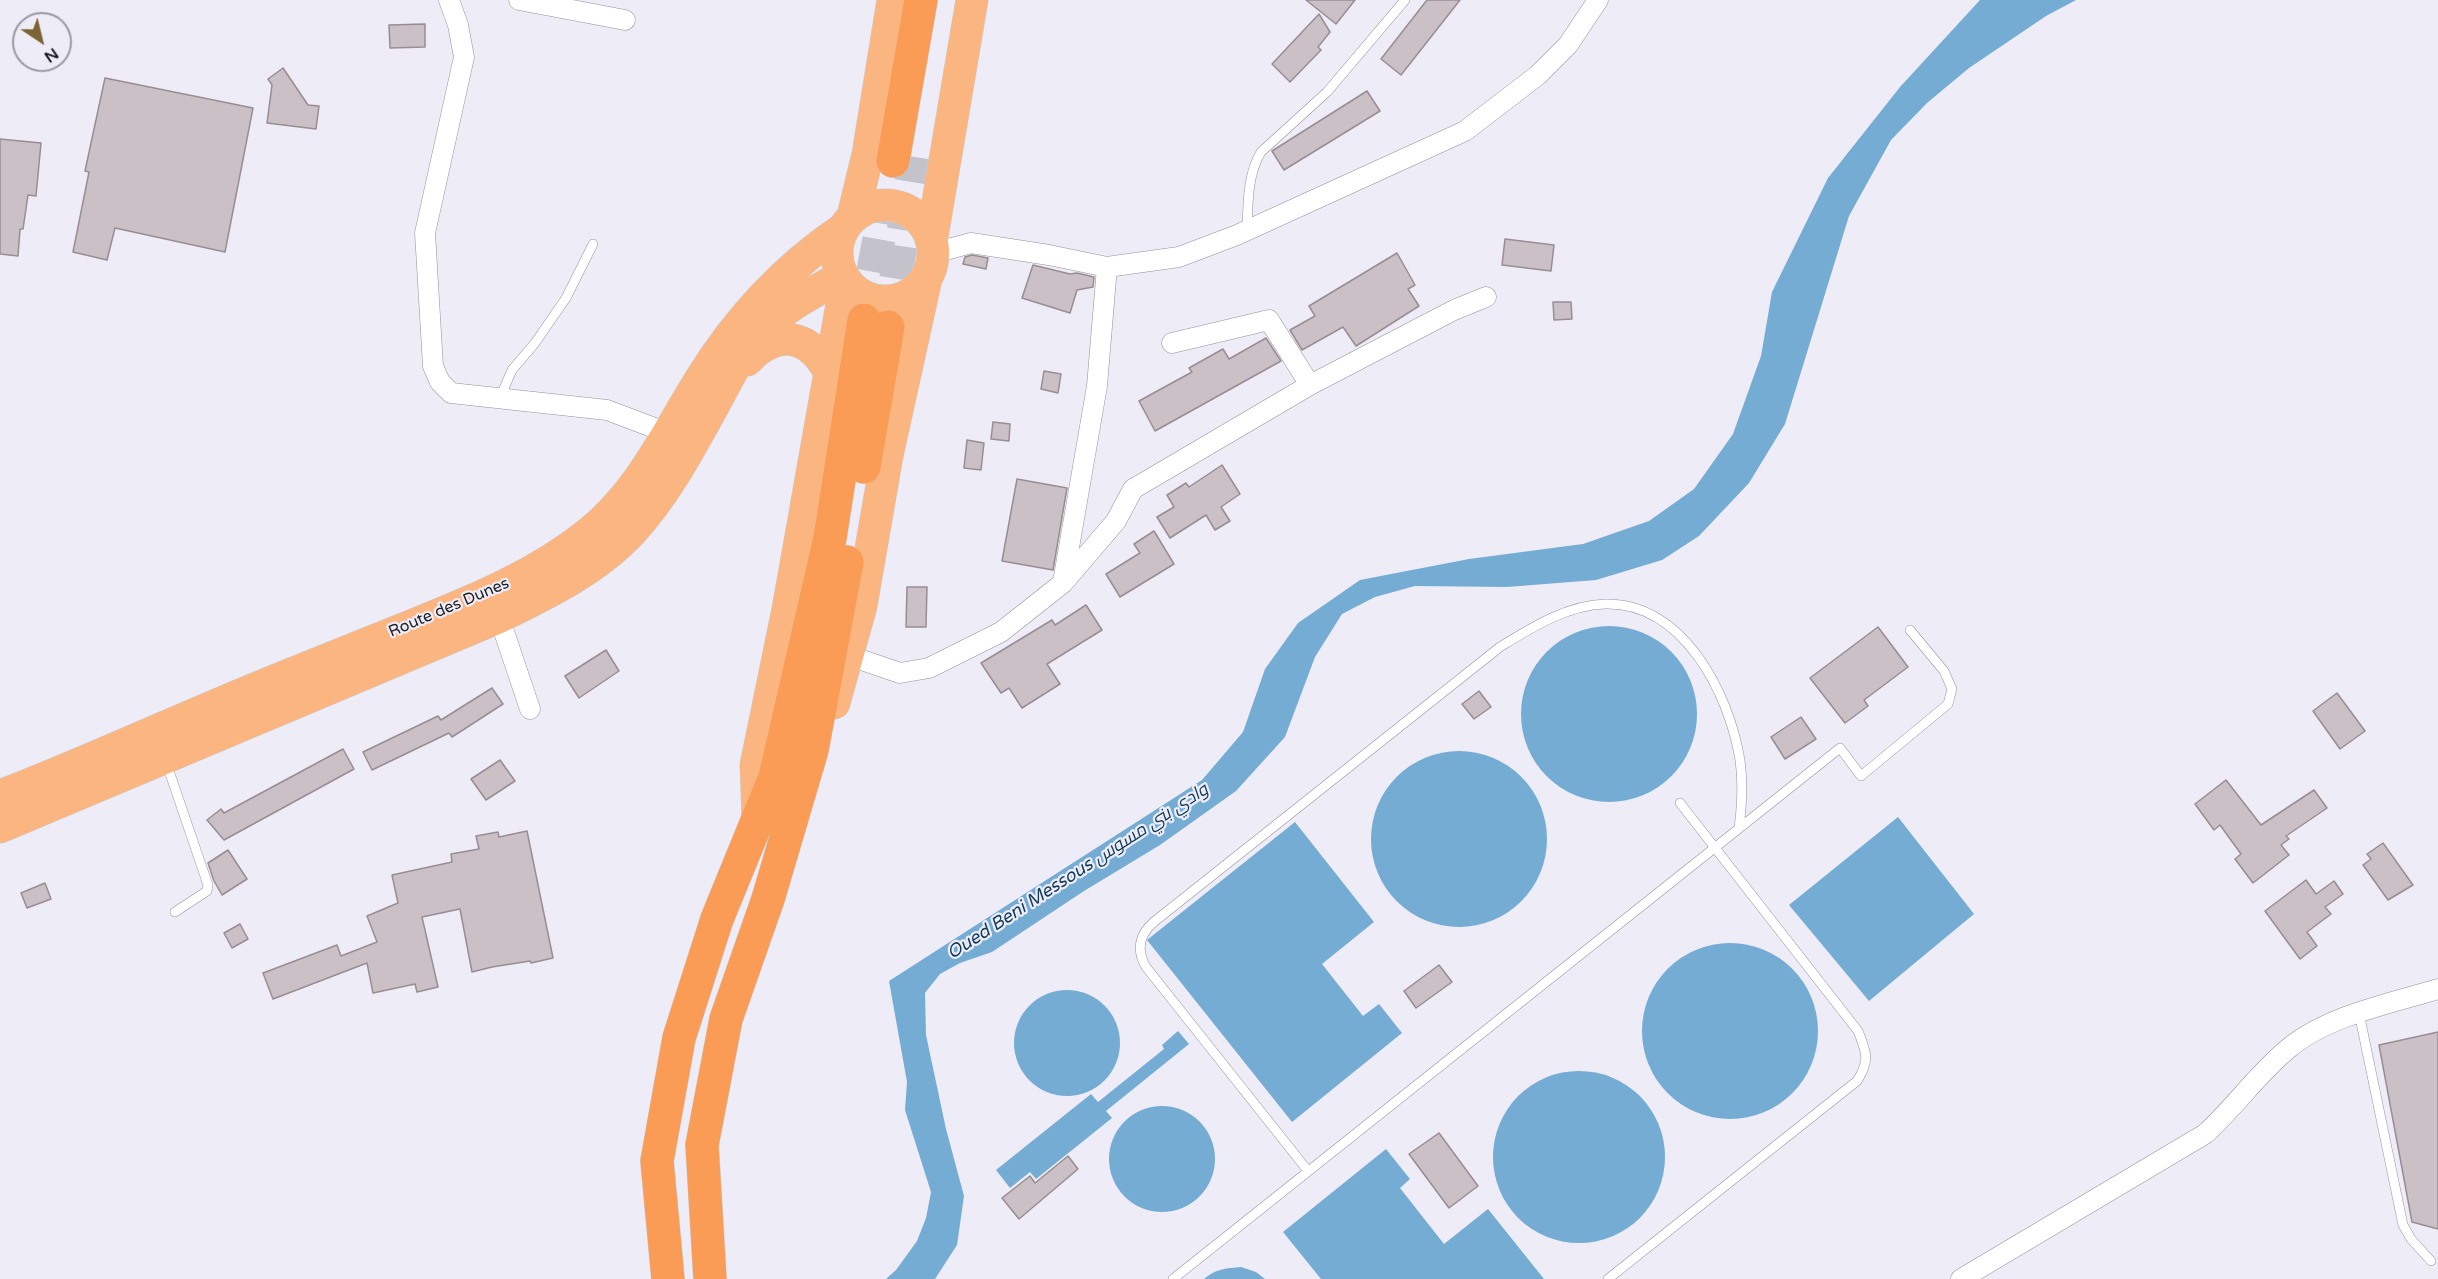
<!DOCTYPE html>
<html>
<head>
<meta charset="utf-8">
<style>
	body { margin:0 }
	#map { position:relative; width:2438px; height:1279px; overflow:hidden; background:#eeecf7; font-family:"Varela Round",sans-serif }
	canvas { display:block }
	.north { position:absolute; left:12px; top:12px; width:60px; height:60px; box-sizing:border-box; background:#eeecf7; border:2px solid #9b9aa2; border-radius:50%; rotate:145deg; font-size:16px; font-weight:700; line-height:24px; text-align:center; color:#1e1e22 }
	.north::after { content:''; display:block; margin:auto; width:21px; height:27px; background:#7b6334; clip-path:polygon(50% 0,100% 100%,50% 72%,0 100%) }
</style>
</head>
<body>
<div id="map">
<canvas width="2438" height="1279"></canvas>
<div class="north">N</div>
</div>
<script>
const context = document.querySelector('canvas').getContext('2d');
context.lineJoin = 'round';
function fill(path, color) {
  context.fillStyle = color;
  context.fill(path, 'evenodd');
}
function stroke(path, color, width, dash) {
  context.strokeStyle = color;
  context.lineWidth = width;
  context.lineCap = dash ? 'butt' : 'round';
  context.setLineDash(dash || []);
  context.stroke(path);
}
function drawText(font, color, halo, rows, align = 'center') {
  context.font = font + ' "Varela Round",Cairo,sans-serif';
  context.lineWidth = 4.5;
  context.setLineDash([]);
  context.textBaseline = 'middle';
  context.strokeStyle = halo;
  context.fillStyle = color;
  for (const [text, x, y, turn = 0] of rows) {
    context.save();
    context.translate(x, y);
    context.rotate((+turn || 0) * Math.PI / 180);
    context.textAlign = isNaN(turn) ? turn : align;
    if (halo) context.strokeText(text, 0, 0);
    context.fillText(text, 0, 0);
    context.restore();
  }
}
fill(new Path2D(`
	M1980 0H2076L2046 16 1969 68 1927 103 1891 140 1849 216 1785 424 1749 483 1699 536 1662 560 1596 580 1507 587 1415 586 1375 597 1342 614 1315 657 1285 737 1236 791 1160 845 1084 891 992 952 960 963 940 974 925 993 926 1035 946 1129 964 1196 957 1245 935 1279H886L896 1270 917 1241 926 1218 931 1192 905 1110 907 1082 889 981 1202 780 1243 732 1265 669 1298 623 1360 580 1469 559 1583 544 1649 521 1694 489 1733 434 1761 356 1772 292 1828 178 1900 87Z
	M1521 714a88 88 0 1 1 176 0a88 88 0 1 1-176 0Z
	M1371 839a88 88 0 1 1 176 0a88 88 0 1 1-176 0Z
	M1898 817 1974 914 1869 1001 1789 905Z
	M1295 822 1374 922 1322 964 1363 1016 1379 1004 1402 1033 1292 1122 1147 940Z
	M1642 1031a88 88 0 1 1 176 0a88 88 0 1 1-176 0Z
	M1014 1043a53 53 0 1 1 106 0a53 53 0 1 1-106 0Z
	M1178 1031 1189 1044 1106 1111 1112 1118 1036 1179 1030 1172 1010 1188 996 1170 1091 1094 1098 1102 1164 1049 1162 1045Z
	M1493 1157a86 86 0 1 1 172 0a86 86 0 1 1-172 0Z
	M1109 1159a53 53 0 1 1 106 0a53 53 0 1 1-106 0Z
	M1386 1149 1410 1179 1400 1188 1444 1244 1488 1209 1544 1279H1321L1283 1232Z
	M1241 1267 1256 1272 1265 1279H1204C1215 1269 1227 1268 1241 1267Z`), '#75acd3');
const building = new Path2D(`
	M1306 0H1355L1336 24Z
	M1427 0H1460L1401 75 1381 59Z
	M1319 14 1330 32 1318 47 1321 50 1290 82 1272 64Z
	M425 24V47L390 48 389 25Z
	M283 68 308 105 319 106 316 129 267 123 272 85 268 79Z
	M105 78 253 108 225 252 115 228 107 260 73 252 89 172 85 171Z
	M1367 91 1380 111 1284 170 1272 151Z
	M0 139 41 143 36 196 28 195 23 229H20L18 256 0 254Z
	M1505 239 1554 245 1551 271 1502 265Z
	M1397 253 1415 285 1408 289 1419 306 1356 346 1343 327 1302 350 1290 330 1315 316 1309 306Z
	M972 255 988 258 986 269 963 264 965 257Z
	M1033 265 1070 274 1077 273 1094 277 1093 287 1077 290 1070 313 1022 298Z
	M1553 302H1571L1572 319 1554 320Z
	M1266 338 1281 361 1155 431 1139 401 1192 372 1189 368 1223 349 1229 359Z
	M1044 371 1061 374 1058 393 1041 389Z
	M993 422 1010 424 1009 441 991 439Z
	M967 440 984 443 981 470 964 468Z
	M1222 465 1240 494 1221 507 1230 521 1215 530 1206 515 1170 538 1157 517 1174 507 1167 495 1186 483 1189 487Z
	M1017 479 1067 488 1053 570 1002 561Z
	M1154 531 1174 564 1120 597 1106 574 1140 553 1134 544Z
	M907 587H927L926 627H906Z
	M1086 605 1102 630 1047 664 1060 684 1022 708 1009 688 1001 693 981 663 1052 620 1055 625Z
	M1878 627 1908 667 1864 700 1868 706 1845 723 1810 678Z
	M606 650 619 671 579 698 565 676Z
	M492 688 503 704 452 737 449 733 372 770 363 752 438 716 441 720Z
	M1479 691 1491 707 1474 719 1462 704Z
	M2337 693 2365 731 2340 749 2313 711Z
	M1801 717 1816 739 1785 759 1771 737Z
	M343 749 354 769 224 840 207 820 221 809 224 813Z
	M500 760 515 781 486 800 471 779Z
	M2226 780 2261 825 2314 790 2327 808 2286 836 2289 839 2281 845 2289 855 2253 883 2235 859 2241 854 2220 825 2214 830 2195 804Z
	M527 831 553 958 531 963 530 961 492 967 472 972 460 909 422 917 438 987 417 992 415 984 373 993 367 963 273 999 263 973 337 945 341 956 377 942 367 916 398 903 392 875 452 862 451 854 479 849 476 836 498 832 499 837Z
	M2383 843 2413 885 2388 900 2363 865 2371 859 2367 854Z
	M228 850 247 879 222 895 214 881 208 863Z
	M2306 880 2316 894 2334 881 2343 894 2325 907 2331 914 2307 932 2317 946 2300 959 2265 911Z
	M45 883 51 899 27 908 21 893Z
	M240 924 248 939 232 948 224 933Z
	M1439 965 1452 982 1416 1008 1404 991Z
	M2438 1032V1229L2412 1222 2379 1045Z
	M1439 1133 1478 1186 1449 1208 1409 1154Z
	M1068 1156 1078 1169 1019 1219 1002 1198 1030 1176 1035 1183Z`);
fill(building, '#cbc0c6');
stroke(building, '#988d93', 1.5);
stroke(new Path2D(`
	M864 320 887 195
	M888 327 915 157`), '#c4c3cc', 33, [33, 16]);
const service = new Path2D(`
	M1247 231C1248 205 1247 175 1261 152L1327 92 1405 0
	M499 400 512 370 535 343 566 298 593 244
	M166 762 208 885 207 891 175 912
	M2359 1013 2403 1225 2411 1239 2431 1261
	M1308 1171 1146 967C1136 950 1139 934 1155 921L1500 647C1531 628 1567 605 1605 604 1683 602 1729 693 1740 760 1743 782 1742 805 1739 828
	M1173 1279 1840 748 1861 776 1948 704 1952 689 1944 671 1910 630
	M1608 1279 1857 1081C1870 1061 1867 1053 1858 1031L1680 803`);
const minor = new Path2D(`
	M449 0 458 25 464 57 425 233 433 366 440 382 451 393 607 410 668 433
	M519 0 625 20
	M934 253 971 243 1049 255 1107 267 1179 257 1237 235 1465 131 1538 75 1568 45 1598 0
	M1172 343 1269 320 1310 385
	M1063 582 1097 386 1107 267
	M499 617 530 709
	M847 655 900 673 929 668 1001 632 1063 583 1116 521 1133 489 1310 385 1454 310 1486 297
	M1961 1279 2205 1134C2235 1107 2258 1073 2289 1048 2327 1016 2391 1003 2438 989`);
const primary = new Path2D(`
	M837 253a48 48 0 1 1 96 0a48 48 0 1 1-96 0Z
	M853 216 868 154 893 0
	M932 237 972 0
	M747 360C777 329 808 333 829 371
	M834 703 861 606 887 456 926 279
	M0 796C98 758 193 713 291 674 333 657 375 640 418 623 478 599 538 574 589 533 639 494 667 433 700 380 737 320 784 269 843 229
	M758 820 756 765 788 609 846 281
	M0 827 499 617C546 594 596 570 632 531 667 493 691 446 716 401 728 378 740 355 757 335 780 309 812 293 843 276`);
const trunk = new Path2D(`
	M893 161 921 0
	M864 467 888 327
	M668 1279 657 1161 679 1038 717 919 775 777 830 538 864 320
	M710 1279 702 1145 726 1019 768 899 812 750 847 562`);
stroke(service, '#93929c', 10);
stroke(minor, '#93929c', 21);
stroke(primary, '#cecece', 33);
stroke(trunk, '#cecece', 34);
stroke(service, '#fff', 9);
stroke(minor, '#fff', 20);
stroke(primary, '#fbb580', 32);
stroke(trunk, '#fa9c56', 33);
drawText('16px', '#1e1e22', '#eeecf7', [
	["Route des Dunes",449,608,-23]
]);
drawText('italic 18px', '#103c57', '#eeecf7', [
	["Oued Beni Messous وادي بني مسوس",1078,872,-33]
]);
</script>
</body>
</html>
